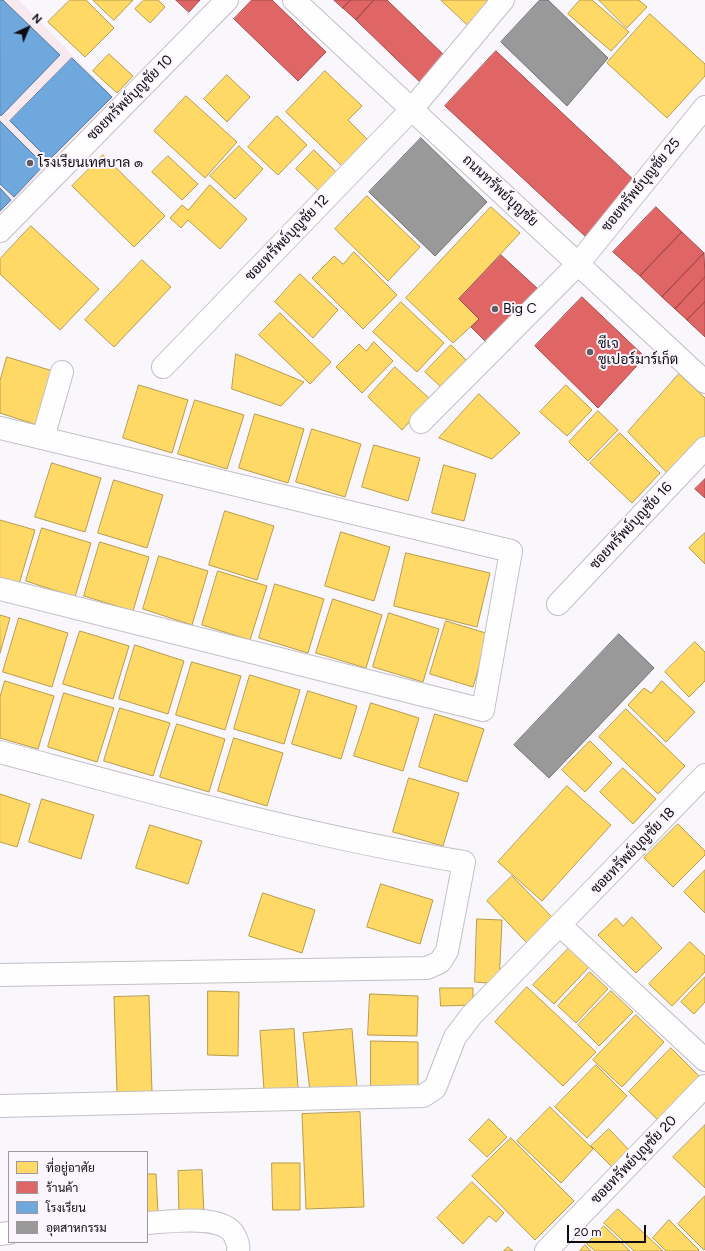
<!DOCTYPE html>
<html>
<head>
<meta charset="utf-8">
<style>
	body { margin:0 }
	#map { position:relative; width:705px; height:1251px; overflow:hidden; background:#faf7fc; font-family:Figtree,Sarabun,sans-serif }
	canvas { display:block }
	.legend { position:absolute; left:8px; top:1151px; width:140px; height:92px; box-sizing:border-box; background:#fbf5fe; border:1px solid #9d979f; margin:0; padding:5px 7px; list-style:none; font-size:12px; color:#0f0a11 }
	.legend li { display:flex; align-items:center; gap:8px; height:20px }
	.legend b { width:20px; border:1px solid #9d979f }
	.north { position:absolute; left:8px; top:8px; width:40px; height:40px; -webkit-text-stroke:3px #fbf5fe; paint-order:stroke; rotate:44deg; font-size:11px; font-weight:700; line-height:16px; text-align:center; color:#0f0a11 }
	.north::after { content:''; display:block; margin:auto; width:14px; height:18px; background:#0f0a11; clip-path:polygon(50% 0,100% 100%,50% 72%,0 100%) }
	.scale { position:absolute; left:567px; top:1225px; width:79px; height:18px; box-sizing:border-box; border:2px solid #0f0a11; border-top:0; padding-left:5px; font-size:12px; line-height:14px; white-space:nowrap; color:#0f0a11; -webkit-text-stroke:3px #fbf5fe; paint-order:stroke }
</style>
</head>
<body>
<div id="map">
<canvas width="705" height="1251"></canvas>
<ul class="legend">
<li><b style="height:11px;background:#ffd966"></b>ที่อยู่อาศัย</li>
<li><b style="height:11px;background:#e06666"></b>ร้านค้า</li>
<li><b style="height:11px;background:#6fa8dc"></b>โรงเรียน</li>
<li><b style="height:11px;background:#999"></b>อุตสาหกรรม</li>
</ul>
<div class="north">N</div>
<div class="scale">20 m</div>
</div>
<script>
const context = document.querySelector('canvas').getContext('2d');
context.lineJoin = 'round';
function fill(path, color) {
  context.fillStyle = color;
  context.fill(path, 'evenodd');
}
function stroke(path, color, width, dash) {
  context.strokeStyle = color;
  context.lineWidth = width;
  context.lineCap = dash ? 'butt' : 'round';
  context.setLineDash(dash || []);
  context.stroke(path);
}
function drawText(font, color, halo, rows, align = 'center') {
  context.font = font + ' Figtree,Sarabun,sans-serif';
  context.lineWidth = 4;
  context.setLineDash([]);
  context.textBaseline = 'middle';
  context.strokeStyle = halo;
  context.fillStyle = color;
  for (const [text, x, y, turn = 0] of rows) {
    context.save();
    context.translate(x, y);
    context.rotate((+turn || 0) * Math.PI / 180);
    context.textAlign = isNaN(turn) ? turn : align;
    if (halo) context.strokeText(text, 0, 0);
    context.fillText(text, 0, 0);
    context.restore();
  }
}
fill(new Path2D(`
	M0 0H19L118 102 0 223Z`), '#f8e9f0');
const homes = new Path2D(`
	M70 0H86L114 28 85 57 48 22Z
	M93 0H133L114 20Z
	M144 0H158L165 7 150 23 135 9Z
	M441 0H491L470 27Z
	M580 0H592L629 32 611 51 568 14Z
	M599 0H639L647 7 627 28Z
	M650 14 705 64V76L667 118 607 63Z
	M109 54 133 76 117 93 93 71Z
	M325 71 362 106 348 120 368 140 342 166 286 112Z
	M227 75 250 97 227 122 204 99Z
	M186 96 237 142 205 178 154 131Z
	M277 116 307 145 278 175 248 147Z
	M239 146 263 169 235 199 210 176Z
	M314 150 337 173 319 191 296 169Z
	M103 155 165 216 134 247 72 186Z
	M168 156 198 184 182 200 152 172Z
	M210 185 247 219 220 249 188 220 181 228 170 218 182 205 188 210Z
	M367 196 420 247 388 281 335 229Z
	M491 207 520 233 459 299 479 319 453 343 406 298Z
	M31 226 99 289 60 330 0 274V259Z
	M354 252 397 295 363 329 312 278 334 256 343 264Z
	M142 260 171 287 114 347 85 320Z
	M300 274 338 310 313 338 275 302Z
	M401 302 444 343 417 372 373 332Z
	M280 313 331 362 310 384 259 335Z
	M374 342 393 361 362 393 336 367 359 344 366 351Z
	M451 345 469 363 443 389 425 372Z
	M236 354 304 382 281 406 232 389Z
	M7 357 56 372 40 426 0 413V381Z
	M395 367 430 399 402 430 368 397Z
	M679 374 705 398V436L669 475 628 432Z
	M139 385 188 400 172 453 123 438Z
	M566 385 592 410 567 436 540 412Z
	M479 394 520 433 492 459 439 438Z
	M195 400 244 415 227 469 178 454Z
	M598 411 618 430 588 461 569 442Z
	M255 414 304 429 288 483 239 468Z
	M312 429 361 444 345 497 296 482Z
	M620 433 660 473 632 503 590 463Z
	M374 445 420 458 408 501 362 487Z
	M52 463 101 478 85 532 35 517Z
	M444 465 476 474 464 521 432 513Z
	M114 480 163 495 147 548 98 533Z
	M225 511 274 526 257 580 209 565Z
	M0 520 35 530 19 584 0 578Z
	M42 528 91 543 75 597 26 581Z
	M341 532 390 547 374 601 325 586Z
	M705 533V564L689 548Z
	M100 542 149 557 133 611 84 596Z
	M406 553 490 573 477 627 394 606Z
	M159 556 208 571 192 625 143 609Z
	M218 571 267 586 250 640 202 625Z
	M275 584 324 599 308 653 259 638Z
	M333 599 382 615 366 668 316 653Z
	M389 613 439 629 423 682 373 667Z
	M0 615 10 618 0 653Z
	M19 618 68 633 52 687 3 672Z
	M446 621 489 634 473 687 430 674Z
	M80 631 129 646 113 699 63 684Z
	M695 642 705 652V681L689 697 665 672Z
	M135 645 184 661 168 714 119 699Z
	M192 662 241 676 225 730 176 715Z
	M250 675 300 690 284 744 234 729Z
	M5 681 54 696 38 749 0 738V697Z
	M662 681 695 712 666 742 628 705 644 688 651 693Z
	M308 691 357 706 341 759 292 744Z
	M64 693 114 708 97 762 48 747Z
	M371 703 419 718 403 771 354 756Z
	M120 708 170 723 153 776 104 761Z
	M626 709 685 766 658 794 599 737Z
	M435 714 484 729 467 782 419 767Z
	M177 724 225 739 209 792 160 777Z
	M234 738 283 753 267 806 218 791Z
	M590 741 612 763 585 792 562 770Z
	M623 768 656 799 633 824 600 792Z
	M409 778 459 793 443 846 393 832Z
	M567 786 611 825 542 901 498 862Z
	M0 794 30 804 17 847 0 842Z
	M42 799 94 815 81 859 29 842Z
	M678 824 705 851V855L673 887 644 858Z
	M150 825 202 841 188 884 136 868Z
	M705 870V913L684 892Z
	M512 876 553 918 527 943 487 901Z
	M381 884 433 900 420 944 367 927Z
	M263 893 315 910 302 953 249 936Z
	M632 917 662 948 636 973 598 935 616 918 623 926Z
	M477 919 502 920 499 984 475 982Z
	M690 942 705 956V972L672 1006 649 984Z
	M569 948 589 967 554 1004 533 985Z
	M590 972 608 989 576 1023 558 1006Z
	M705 977V1002L694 1014 681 1002Z
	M527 987 596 1052 563 1086 495 1022Z
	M440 988H473V1005L441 1006Z
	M208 991 239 992 238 1056 208 1055Z
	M611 991 633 1012 599 1046 578 1025Z
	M370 994 418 996 417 1036 368 1035Z
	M149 996 152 1092 117 1093 114 997Z
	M636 1015 664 1042 622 1087 593 1060Z
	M294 1029 298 1088 264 1090 260 1031Z
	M352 1029 357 1087 310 1091 303 1033Z
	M371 1041 418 1042V1087H371Z
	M671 1048 700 1077 658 1120 629 1092Z
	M596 1065 627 1096 587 1138 555 1107Z
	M550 1107 593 1149 561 1183 517 1141Z
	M360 1112 364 1207 306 1209 302 1114Z
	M489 1119 507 1137 487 1157 469 1140Z
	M705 1125V1188L673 1157Z
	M609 1129 630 1151 613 1168 591 1146Z
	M511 1138 574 1201 535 1240 472 1176Z
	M272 1163H300V1210H273Z
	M202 1170 204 1215H179L178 1171Z
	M147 1174H156L158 1213H147Z
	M472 1182 504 1213 496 1222 489 1216 463 1244 437 1218Z
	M705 1196V1249L704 1250 678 1224Z
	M618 1209 663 1251H634L604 1223Z
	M669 1220 699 1250 698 1251H666L653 1238Z
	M604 1226 630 1251H595L587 1244Z
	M585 1245 591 1251H580Z
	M508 1247 513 1251H504Z`);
fill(homes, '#ffd966');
stroke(homes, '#b79b4c', 1);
const shops = new Path2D(`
	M176 0H200L189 12Z
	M252 0H272L326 52 298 81 234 19Z
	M334 0H351L343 8Z
	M351 0H374L356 20 343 8Z
	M374 0H387L448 59 424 86 356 20Z
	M496 51 637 183 586 237 445 106Z
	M656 207 682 232 640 276 613 252Z
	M682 232 704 253 662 297 640 276Z
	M704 253 705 277 675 309 662 297Z
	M501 255 538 289 489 345 471 327 479 319 459 299Z
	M705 277V302L687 320 675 309Z
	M582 297 645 357 598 408 535 346Z
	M705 302V337L687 320Z
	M705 479V498L695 489Z`);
fill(shops, '#e06666');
stroke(shops, '#a14a4c', 1);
const schools = new Path2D(`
	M0 0H3L60 55 1 116 0 114Z
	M72 58 112 97 49 160 10 121Z
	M0 121 44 165 14 197 0 184Z
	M0 188 11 200 0 211Z`);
fill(schools, '#6fa8dc');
stroke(schools, '#52799f', 1);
const industry = new Path2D(`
	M540 0H548L608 58 567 106 501 42Z
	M421 138 487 202 435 256 369 192Z
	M619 634 654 668 549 778 514 745Z`);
fill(industry, '#999');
stroke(industry, '#706e70', 1);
const minor = new Path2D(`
	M294 0 705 382
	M0 231 227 0
	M163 367 412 109 503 0
	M421 422 578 264 705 107
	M0 428 511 551 483 710 0 589
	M43 438 62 372
	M558 604 705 448
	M0 752C154 793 307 836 464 862L447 951 440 962 427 968 0 975
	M561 926 705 1060
	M0 1106 423 1096 435 1088 455 1037 471 1016 705 775
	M147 1223C169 1222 228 1212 236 1239 238 1243 239 1247 238 1251
	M0 1234 9 1233
	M546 1251 705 1086`);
stroke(minor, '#c2bfc5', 24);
stroke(minor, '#fefeff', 22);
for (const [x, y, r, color] of [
	[30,163,4,"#615d63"],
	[495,309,4,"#615d63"],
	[590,352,4,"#615d63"]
]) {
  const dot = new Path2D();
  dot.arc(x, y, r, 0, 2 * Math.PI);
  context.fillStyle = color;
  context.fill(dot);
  stroke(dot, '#fbf5fe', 1.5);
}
drawText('14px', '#0f0a11', '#fbf5fe', [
	["ซอยทรัพย์บุญชัย 10",130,98,-45],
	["ซอยทรัพย์บุญชัย 25",641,185,-51],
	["ถนนทรัพย์บุญชัย",500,191,43],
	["ซอยทรัพย์บุญชัย 12",287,238,-46],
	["ซอยทรัพย์บุญชัย 16",631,526,-47],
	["ซอยทรัพย์บุญชัย 18",633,851,-46],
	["ซอยทรัพย์บุญชัย 20",634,1160,-46]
]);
drawText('14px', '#0f0a11', '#fbf5fe', [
	["โรงเรียนเทศบาล ๑",38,163],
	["Big C",503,309],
	["ซีเจ",598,344],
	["ซูเปอร์มาร์เก็ต",598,360]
], 'left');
</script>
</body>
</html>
